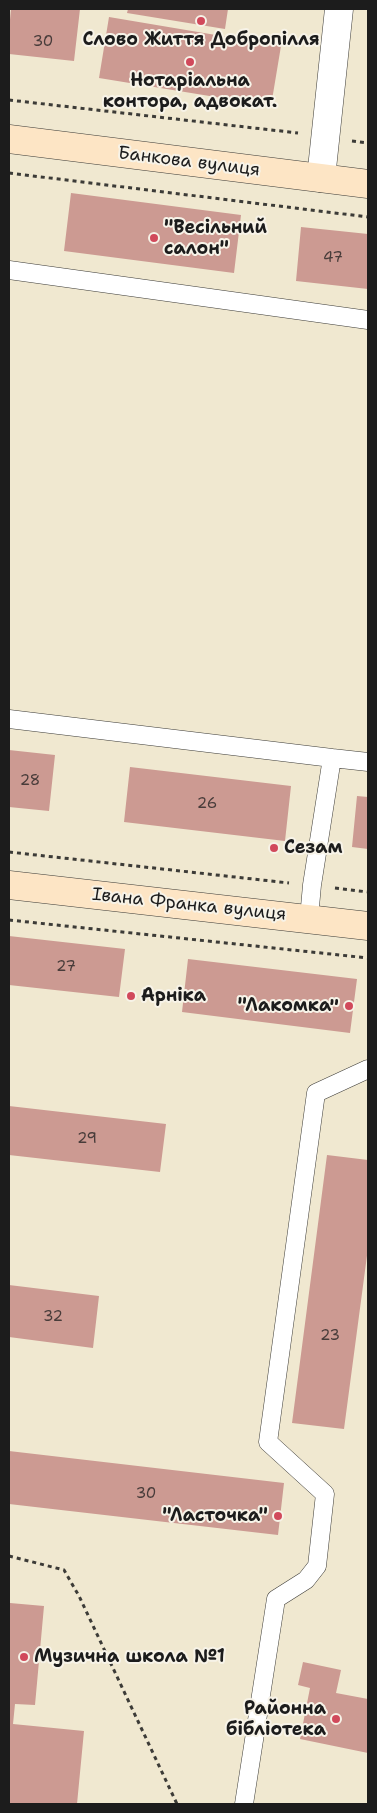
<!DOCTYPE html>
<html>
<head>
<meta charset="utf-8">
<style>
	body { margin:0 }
	#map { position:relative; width:377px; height:1813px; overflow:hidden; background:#f0e8d0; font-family:"Shantell Sans",sans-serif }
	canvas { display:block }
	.frame { position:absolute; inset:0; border:10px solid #1c1c1c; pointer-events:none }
</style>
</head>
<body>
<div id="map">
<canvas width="377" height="1813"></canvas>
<div class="frame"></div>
</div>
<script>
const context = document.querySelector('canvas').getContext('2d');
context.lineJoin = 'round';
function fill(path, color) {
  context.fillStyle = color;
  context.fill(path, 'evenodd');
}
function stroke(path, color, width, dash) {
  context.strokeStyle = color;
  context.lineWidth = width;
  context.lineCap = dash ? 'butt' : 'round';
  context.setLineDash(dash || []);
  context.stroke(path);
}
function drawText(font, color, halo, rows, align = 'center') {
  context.font = font + ' "Shantell Sans",sans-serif';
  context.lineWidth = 4;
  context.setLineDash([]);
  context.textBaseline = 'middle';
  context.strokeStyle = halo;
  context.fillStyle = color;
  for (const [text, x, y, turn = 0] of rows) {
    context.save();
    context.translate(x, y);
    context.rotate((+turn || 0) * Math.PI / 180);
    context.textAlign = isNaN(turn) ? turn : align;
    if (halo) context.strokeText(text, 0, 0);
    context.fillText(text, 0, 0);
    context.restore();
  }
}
fill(new Path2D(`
	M11 9H80L74 61 9 54V30Z
	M128 9H228L225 29 127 13Z
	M109 17 281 46 271 106 99 78Z
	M71 193 241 215 234 273 64 251Z
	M301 227 368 234V289L296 281Z
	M9 750 55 755 49 811 9 807Z
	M130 767 291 786 285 841 124 822Z
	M357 796 368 797V849L352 847Z
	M9 936 125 949 119 997 9 985Z
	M188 959 357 979 350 1033 182 1012Z
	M9 1106 166 1124 160 1172 9 1155Z
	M327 1155 368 1160V1248L344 1429 292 1423Z
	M9 1285 99 1296 93 1348 9 1337Z
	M9 1451 284 1483 278 1535 9 1504Z
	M10 1603 44 1606 35 1705 15 1704 13 1724 84 1731 77 1804H9V1610Z
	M303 1662 341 1670 336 1693 368 1699V1753L300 1739 310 1688 298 1685Z`), '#cc9a92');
const lane = new Path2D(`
	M9 270 368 320
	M9 719 332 758 312 885 309 918
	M332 758 368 762
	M244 1804 276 1599 306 1580 317 1566 325 1494 268 1442 316 1093 368 1069`);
const street = new Path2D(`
	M321 178 339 9`);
const secondary = new Path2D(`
	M9 139 368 184
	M9 885 368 926`);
stroke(lane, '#3c3b37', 19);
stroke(street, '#3c3b37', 29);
stroke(secondary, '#3c3b37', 29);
stroke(new Path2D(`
	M9 100 298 133
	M352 141 368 143
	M9 173 368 217
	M9 852 289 883
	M335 888 368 892
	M9 920 368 958
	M9 1556 64 1570 79 1596 177 1804`), '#3c3b37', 3, [4, 4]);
stroke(lane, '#fff', 18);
stroke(street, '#fff', 28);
stroke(secondary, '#fde5c5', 28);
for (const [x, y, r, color] of [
	[201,21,5,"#d1495b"],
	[190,62,5,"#d1495b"],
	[154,238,5,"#d1495b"],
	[274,848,5,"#d1495b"],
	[131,996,5,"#d1495b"],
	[349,1006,5,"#d1495b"],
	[278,1516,5,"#d1495b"],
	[24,1657,5,"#d1495b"],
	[336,1719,5,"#d1495b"]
]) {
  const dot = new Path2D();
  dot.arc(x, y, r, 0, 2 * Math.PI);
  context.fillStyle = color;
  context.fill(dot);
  stroke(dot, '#f7f3e8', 2);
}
drawText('15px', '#483c3a', null, [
	["30",43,42],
	["47",333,258],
	["28",30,781],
	["26",207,804],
	["27",66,967],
	["29",87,1139],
	["32",53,1317],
	["23",330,1336],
	["30",146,1494]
]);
drawText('bold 18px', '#1c1c1c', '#f7f3e8', [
	["Слово Життя Добропілля",201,40,"center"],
	["Нотаріальна",190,81,"center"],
	["контора, адвокат.",190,102,"center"],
	["\"Весільний",164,228],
	["салон\"",164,249],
	["Сезам",284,848],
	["Арніка",141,996],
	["\"Лакомка\"",339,1006,"right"],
	["\"Ласточка\"",268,1516,"right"],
	["Музична школа №1",34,1657],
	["Районна",326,1709,"right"],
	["бібліотека",326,1730,"right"]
], 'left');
drawText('18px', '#1c1c1c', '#f7f3e8', [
	["Банкова вулиця",189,162,7],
	["Івана Франка вулиця",189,905,6]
]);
</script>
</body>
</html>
